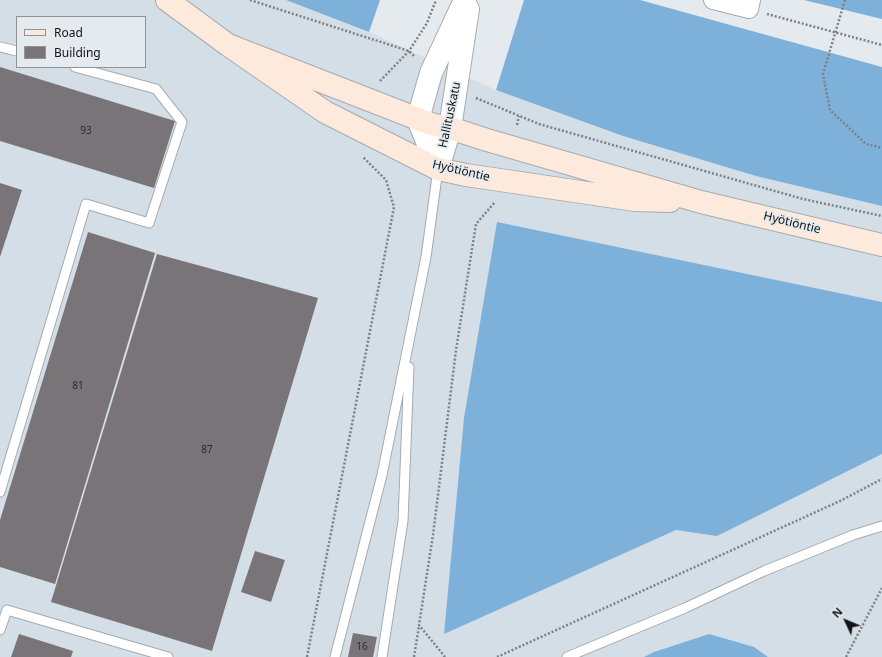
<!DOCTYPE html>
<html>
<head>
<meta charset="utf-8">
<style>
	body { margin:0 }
	#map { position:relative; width:882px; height:657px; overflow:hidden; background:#e5eaee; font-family:"Noto Sans",sans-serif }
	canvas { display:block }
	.legend { position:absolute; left:16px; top:16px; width:130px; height:52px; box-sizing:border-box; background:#e5eaee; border:1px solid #919497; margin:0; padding:5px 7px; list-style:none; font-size:12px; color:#121315 }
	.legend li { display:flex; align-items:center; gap:8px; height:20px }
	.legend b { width:20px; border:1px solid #919497 }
	.north { position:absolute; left:826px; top:601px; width:40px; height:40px; -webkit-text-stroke:3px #e5eaee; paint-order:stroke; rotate:314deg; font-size:11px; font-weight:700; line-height:16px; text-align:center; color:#121315 }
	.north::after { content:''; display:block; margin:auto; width:14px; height:18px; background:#121315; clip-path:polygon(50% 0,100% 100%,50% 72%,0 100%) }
</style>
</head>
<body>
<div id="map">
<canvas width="882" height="657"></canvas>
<ul class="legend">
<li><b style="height:5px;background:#feeadd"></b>Road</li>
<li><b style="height:11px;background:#797477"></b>Building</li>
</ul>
<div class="north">N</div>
</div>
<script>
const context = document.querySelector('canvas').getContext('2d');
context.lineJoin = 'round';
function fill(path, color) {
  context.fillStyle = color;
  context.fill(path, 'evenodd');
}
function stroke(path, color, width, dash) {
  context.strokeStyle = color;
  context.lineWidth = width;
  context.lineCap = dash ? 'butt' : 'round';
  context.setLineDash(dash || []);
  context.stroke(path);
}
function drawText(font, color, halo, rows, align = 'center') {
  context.font = font + ' "Noto Sans",sans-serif';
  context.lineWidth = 3.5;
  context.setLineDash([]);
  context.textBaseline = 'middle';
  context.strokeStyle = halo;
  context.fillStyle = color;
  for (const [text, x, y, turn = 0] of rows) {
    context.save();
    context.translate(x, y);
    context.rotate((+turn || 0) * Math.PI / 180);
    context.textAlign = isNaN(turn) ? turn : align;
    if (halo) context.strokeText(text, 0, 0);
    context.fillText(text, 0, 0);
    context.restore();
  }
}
fill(new Path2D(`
	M0 0H286L369 32 496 90 623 136 756 176 882 206V657H0ZM17 17H145V67H17Z`), '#d3dee7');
fill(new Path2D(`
	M286 0H380L369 32Z
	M524 0H640L882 67V206L756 176 623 136 496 90Z
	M804 0H882V19Z
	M497 222 882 302V454L717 536 676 530 444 634 464 418Z
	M709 634 754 647 768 657H644L654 652Z`), '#7db1d9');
fill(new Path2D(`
	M0 67 175 121 154 188 0 141Z
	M0 183 22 190 0 257Z
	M88 232 155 253 55 584 0 567V520Z
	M157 254 318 298 212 651 51 602Z
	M255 551 285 560 271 602 241 592Z
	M353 633 377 637 373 657H348Z
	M19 634 73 651 71 657H11Z`), '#797477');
const service = new Path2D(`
	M0 47 17 51
	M0 492 86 204 149 223 182 122 156 89 75 67
	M0 630 7 610 168 657
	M335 657 382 475 426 257 438 169
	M382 657 403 521 409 367
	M567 657 685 608 764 571 853 535 882 526`);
const minor = new Path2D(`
	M713 0 749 9 751 0`);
const tertiary = new Path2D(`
	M438 169 418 119 431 73 465 0
	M438 169 450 128 468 9`);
const secondary = new Path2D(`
	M167 0 228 45 325 112 438 169 466 175 635 200 670 201
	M228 45 431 124 450 128 487 140 701 202 882 245`);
stroke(service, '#a6abae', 11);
stroke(minor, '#a6abae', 20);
stroke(tertiary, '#a6abae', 24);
stroke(secondary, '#a6abae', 24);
stroke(new Path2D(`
	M250 0 409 51 414 56
	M845 0 823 74 830 110 866 144 882 148
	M767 14 882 45
	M380 81 409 51 427 23 436 0
	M476 98 539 124 803 199 882 216
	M517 125 519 116
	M307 657 394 207 386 180 363 157
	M414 657 419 626
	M445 657 419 625 433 535 456 350 476 224 495 202
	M497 657 840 501 882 479
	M846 657 882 588`), '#7e8184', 2.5, [2, 2]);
stroke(service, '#fff', 9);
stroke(minor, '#fff', 18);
stroke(tertiary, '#fff', 22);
stroke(secondary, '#feeadd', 22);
drawText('10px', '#2c2b2e', null, [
	["93",86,131],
	["81",78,386],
	["87",207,450],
	["16",362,647]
]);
drawText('12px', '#121315', '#e5eaee', [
	["Hallituskatu",450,115,-78],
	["Hyötiöntie",461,171,13],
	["Hyötiöntie",792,223,14]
]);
</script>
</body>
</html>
